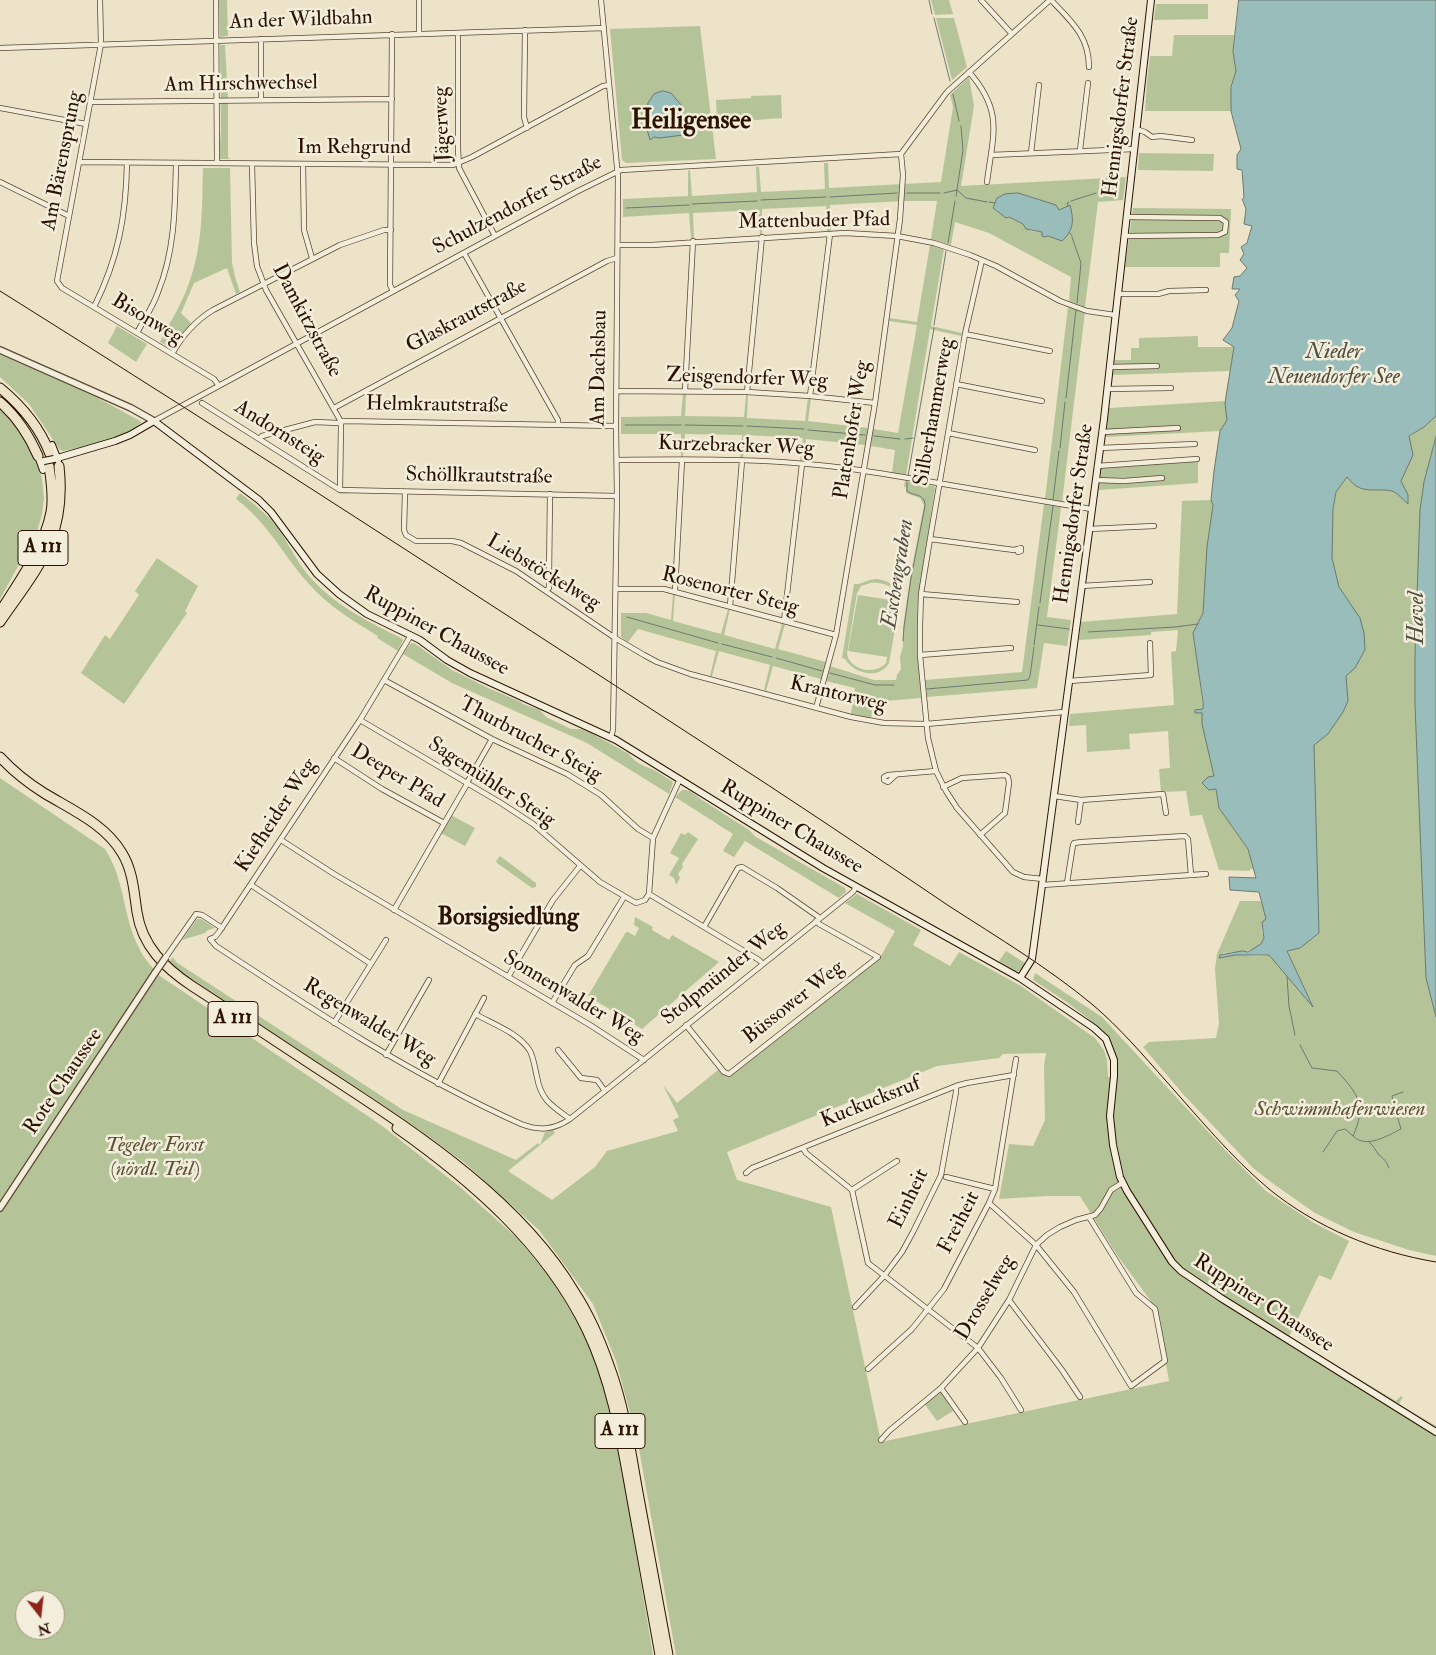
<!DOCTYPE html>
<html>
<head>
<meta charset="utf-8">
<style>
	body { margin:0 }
	#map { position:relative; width:1436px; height:1655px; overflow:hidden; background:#ece3c8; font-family:"IM FELL Double Pica",serif }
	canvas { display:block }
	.north { position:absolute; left:15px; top:1590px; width:50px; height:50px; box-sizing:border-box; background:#f3eddb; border:1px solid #a39683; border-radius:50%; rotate:164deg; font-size:14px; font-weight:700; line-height:20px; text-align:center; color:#2b1300 }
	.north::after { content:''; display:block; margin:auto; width:18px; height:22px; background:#8f2418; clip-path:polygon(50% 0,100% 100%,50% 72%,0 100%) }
</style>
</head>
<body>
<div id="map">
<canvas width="1436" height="1655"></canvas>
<div class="north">N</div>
</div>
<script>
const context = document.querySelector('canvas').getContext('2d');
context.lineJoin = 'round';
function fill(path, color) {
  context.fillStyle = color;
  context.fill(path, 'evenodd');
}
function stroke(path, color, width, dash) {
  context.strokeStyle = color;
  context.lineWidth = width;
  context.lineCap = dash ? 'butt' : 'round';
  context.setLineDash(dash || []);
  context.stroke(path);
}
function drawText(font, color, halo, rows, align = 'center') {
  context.font = font + ' "IM FELL Double Pica",serif';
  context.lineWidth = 5;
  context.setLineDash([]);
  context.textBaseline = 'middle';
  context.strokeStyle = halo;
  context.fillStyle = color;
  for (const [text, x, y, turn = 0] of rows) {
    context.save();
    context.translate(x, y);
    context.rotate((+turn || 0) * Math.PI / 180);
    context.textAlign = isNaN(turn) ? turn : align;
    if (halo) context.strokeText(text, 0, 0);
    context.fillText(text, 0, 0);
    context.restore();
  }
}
fill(new Path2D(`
	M219 0H227L228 36 220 37Z
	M931 0H949L953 14 935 15Z
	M1156 4H1208V19L1154 20Z
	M936 18H954L967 67 952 80Z
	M700 26 716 159 626 163 622 160 610 29Z
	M1174 35H1234L1233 52 1236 71 1231 87V111H1145L1147 81 1150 56H1172Z
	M220 45H225L228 100V157L230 159H219L221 130Z
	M969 77 974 106 961 186 1126 177 1123 200 1098 202 1085 307 1069 301 1071 277 989 233 955 222 951 245 931 239 937 201H904L830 205 831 231H827L826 206 762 209V235H760L758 210 693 213 694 238H691L689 213 623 217V199L688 196V171L690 170 692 196 757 192 756 167H759L761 192 825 189 824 163H828L829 188 941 182 953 107 950 95ZM1018 193 1046 202 1059 210 1067 206 1051 238 1042 232 1031 231 1023 224 1009 217 1006 218 993 208 997 198Z
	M781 95 782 118 717 123 716 100 751 98 752 110 751 96Z
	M1139 153 1214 154 1213 171 1138 170Z
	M203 168H230L232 263 235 277 240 292 236 294 227 268 194 283 181 313 191 323 173 346 169 347 160 342C170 322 182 304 189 283 203 246 202 206 203 168Z
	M1133 208 1231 209 1229 253H1220V267H1125Z
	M930 245 944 249 931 326 962 333 961 336 930 329 906 475 892 473 895 450 871 446 873 429 898 433 917 325 889 321V318L917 322Z
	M1068 307 1085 312 1062 502 1045 499Z
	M117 326 147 344 136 362 108 343Z
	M1198 336V347H1234L1231 365 1232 376 1225 399 1230 371 1113 375 1115 360H1131V348H1139V338Z
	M0 353 96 397 142 422C122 441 90 446 63 451L60 450 29 404 0 377Z
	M683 394H686L685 416 744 417 746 395H748L747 418 805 421 808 398H811L808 421 868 428 865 445 806 439 803 461H800L803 438 746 435 743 458H740L742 435 685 434 683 457H681V434H621V417L681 416Z
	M1225 401V403L1231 405 1214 470 1220 431 1106 437 1109 408Z
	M0 406 18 426 38 462 42 479 44 498 42 514 37 532 0 599Z
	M1436 407V1256L1409 1250 1354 1232 1315 1213 1275 1185 1254 1169 1183 1094 1143 1047 1149 1042 1216 1038 1219 1023 1215 969 1217 954 1240 901H1261C1263 906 1267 914 1266 919 1266 923 1262 927 1262 930 1262 933 1264 936 1264 938 1263 953 1234 952 1223 953L1220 958C1236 951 1254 959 1269 955L1310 1003 1287 950 1292 776 1326 542 1336 492 1347 477 1424 427Z
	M1198 460V483L1099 490 1102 466Z
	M905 481 934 486 935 488 918 600 917 641 921 698 874 702 871 718 851 714 855 688 826 681 830 666 874 680H896L897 675 901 669 900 657 903 646V628L910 578 924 505 920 498 906 493V487H904Z
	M240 493C253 503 267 514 277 527 288 542 296 561 309 576 334 605 367 621 401 638L403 640 398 651 377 638 378 636C353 621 327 605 308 583 282 554 269 524 236 499Z
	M1211 500 1213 505 1208 542 1203 613 1194 633 1203 709 1214 776 1209 790 1216 789 1219 808 1248 849 1253 869H1250V871L1219 870 1202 815 1190 816 1186 791 1161 792 1159 769 1170 768 1168 731 1129 734 1130 749 1087 752 1086 725 1069 726 1070 714 1174 705 1171 652 1176 651 1178 630 1151 632V635L1079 640 1081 622 1177 614 1182 501Z
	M1044 504 1061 507 1047 617 1071 620 1067 646 1044 643 1037 688 927 697 925 680 1022 672Z
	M157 558 198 586 185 611 187 613 124 704 81 673 105 635 110 639 139 595 135 591Z
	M877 579C890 581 900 587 900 601L889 663C879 680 854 674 845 659L842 658 854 584C861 585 868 579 877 579ZM870 583C882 582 899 586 897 601L858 595 848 651 887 657 894 621 886 663C876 675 850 671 847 654L857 593 861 586Z
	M673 594H675L673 621 721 634 728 609H730L724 635 775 649 782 624H785L778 649 826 662 821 679 773 666 766 691 764 690 770 665 719 651 712 676H710L716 651 638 629 628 642 621 637V613H646L671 620Z
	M414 643 452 670 488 688 519 701 523 704 540 710 546 717 571 729H581L591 733 629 754C635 763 644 766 654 770 660 773 666 778 672 781L673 783 669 794 587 743 452 683 403 654 410 644Z
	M0 778 105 849C126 882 122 915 139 948 144 959 152 967 160 976L381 1125 460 1187 516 1237 550 1277 576 1319 600 1371 617 1439 653 1655H0ZM25 1600H55V1630H25Z
	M682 790C688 789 695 794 699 798L749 830 756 837 845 888 846 892 839 898 745 841 734 857 723 851 733 834 675 797Z
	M449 814 475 828 465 846 439 832Z
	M688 832 698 839 682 864 683 867 678 874 680 878 676 885 674 878 669 875 679 858 670 853 681 833 685 835Z
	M500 856 536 883V887L532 888 497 863 496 861Z
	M857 894 921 930 913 945 950 966 959 952 1021 986 1095 1038 1104 1050 1107 1060 1108 1077 1117 1078C1117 1070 1119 1062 1116 1055 1107 1025 1059 997 1033 980L1035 973 1102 1017 1227 1152 1266 1191 1314 1223 1349 1241 1331 1280 1319 1275 1289 1337 1396 1401 1401 1396 1403 1397 1399 1404 1436 1426V1655H676L637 1438 616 1361 593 1304 539 1230 466 1164 421 1131 373 1098 193 982 169 962 173 957 176 962 403 1110 516 1160 538 1143 540 1145 545 1132 553 1130 555 1133 508 1171 552 1200 595 1167 607 1151 678 1131 673 1120 679 1117 663 1085 677 1103 718 1070 729 1074 878 957 881 956 895 931 845 903ZM1046 1053 1044 1066 1045 1120 1033 1146 1009 1144 999 1199 1047 1196H1080L1117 1255 1156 1308 1169 1381 881 1442 831 1207 737 1180 727 1152 937 1066 999 1058 1003 1054Z
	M635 917 653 927 652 930 669 940 672 935 719 962 642 1029 588 996 626 932H628L635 936 639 928 634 925Z
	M197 919H201L215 928 208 930 205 933 182 940Z
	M1006 951 1025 963 1021 969 1017 972 999 961Z
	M939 1389 953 1411 937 1421 924 1403Z`), '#b5c498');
const water = new Path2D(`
	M1239 0H1436V416L1424 427 1409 436 1413 455 1401 481 1408 495V504C1403 500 1398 493 1392 491 1381 488 1367 493 1356 486 1353 484 1350 480 1347 477L1336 492 1333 509 1332 558 1339 587 1360 618 1364 633 1365 650 1355 668 1346 676 1348 701 1343 712 1328 734 1314 745 1319 933 1300 948 1287 951 1313 1007 1269 955H1236L1219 958 1220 955 1242 951 1248 952 1261 944 1264 938 1262 922 1266 919 1259 892 1230 890 1229 877 1256 878 1248 849 1219 808 1216 789 1209 790 1202 783 1208 777 1214 776 1202 724V713H1195V710L1203 709V702L1193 633 1203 613 1207 547 1213 505 1211 500 1214 471 1220 431 1227 420 1225 403 1234 347 1223 340 1232 328 1239 301 1235 295 1240 289H1232L1234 277 1240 276 1247 268 1240 260 1244 254 1241 247 1247 243 1252 226 1244 224 1246 209 1243 201 1242 200 1244 197 1242 170 1237 169V155L1241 149 1231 111V87L1236 71 1233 52Z
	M663 91 671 93 682 106 681 117 683 135 660 138 654 137 650 140 645 122 648 103 654 94Z
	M1018 193 1056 205 1059 210 1070 205C1074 220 1074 230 1062 241L1048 236 1044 237 1042 236V232L1026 229 1023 224 1009 217 1006 218 993 208 997 198 1005 194Z
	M1436 437V1017L1426 978 1415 705V654L1420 510 1424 482Z`);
fill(water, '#99bdba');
stroke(water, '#6d7970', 1);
stroke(new Path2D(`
	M929 0 932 14
	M934 18 950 81
	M953 94 959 121
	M907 193H940
	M944 193 957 190 966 198 987 202
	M956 196 963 150 961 126
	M830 197 897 193
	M761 200 826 197
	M1071 201 1096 193
	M989 202 995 203
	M692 204 757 201
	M1068 206 1067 203 1069 202
	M626 208 689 205
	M1070 233 1072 236
	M1072 237 1081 263 1077 303
	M948 243 955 201
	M934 325 946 251
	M1066 398 1076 310
	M625 425H681
	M685 425 743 426
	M747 426 804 429
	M808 430 865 435
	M874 436 900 439
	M905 439 913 438
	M1060 448 1065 402
	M908 476 934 328
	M1053 500 1059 451
	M1040 603 1053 506
	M627 617 718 643
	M1038 625 1069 629
	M1088 632 1175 627 1198 624
	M903 641 904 627 911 578 925 506C925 493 915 497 907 491V482
	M722 644 772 657
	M1034 645 1039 607
	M776 658 822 671
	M830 673 875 685H894
	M927 689 1028 680 1030 676 1034 647
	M1287 977 1289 1006 1295 1035
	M1300 1045 1312 1068 1337 1071C1358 1094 1367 1105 1353 1136 1366 1149 1387 1136 1401 1129 1398 1118 1394 1108 1392 1096L1403 1092
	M1369 1142C1374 1146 1375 1150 1379 1155 1384 1159 1386 1161 1389 1168
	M1323 1152 1337 1131 1345 1129 1353 1136`), '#6d7970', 1);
const minor = new Path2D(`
	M100 0 101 44 57 281 62 288 214 379 219 386
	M216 0 217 163
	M419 0V33
	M601 0 618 177 616 426 617 496 613 730 611 737
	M981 0 1012 34
	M1051 0C1071 21 1089 36 1089 67
	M525 30 524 117 527 128
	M458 33V149L459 168 495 236
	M392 34 390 285 393 291
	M0 48 604 28
	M969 72C1004 112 993 134 987 182
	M261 100V39
	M90 102 392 99
	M0 108 86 124
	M1136 129 1145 132 1152 137 1161 136 1192 140
	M1080 150 1088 83
	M1031 153 1039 85
	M991 155 1134 149
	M79 162 453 165 472 157 603 86 609 85
	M252 164 254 243 257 266 266 290 340 420 341 425 340 490
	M303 164 304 230 312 258
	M0 182 69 216
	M1124 236 1218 235 1225 232 1226 222 1220 218 1126 217
	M618 245H652L845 233 897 236 934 243 970 255 996 266 1060 301 1087 311 1115 315
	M464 253 558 420V425
	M982 260 965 334 930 539 921 594 920 626V655L928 738 936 771 946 791 957 808 1013 872 1024 877 1043 879
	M1118 294H1158L1169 291 1206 290
	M94 307C118 259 126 217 127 163
	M137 333C144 319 153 307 158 292 175 251 175 207 176 163
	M965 334 1050 351
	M172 354C182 336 195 321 213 310L340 245 384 230H391
	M1110 367 1157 366
	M956 384 1042 401
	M1107 389 1171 388
	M617 391 747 392 810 396 875 403
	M685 391 693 241
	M747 392 762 237
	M810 396 830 234
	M202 403 340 490
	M334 408 607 261 617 258
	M154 421 578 191 621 170 901 154 947 92 1050 0
	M1102 432 1178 428
	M948 433 1035 450
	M260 438 262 436 315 422 338 423 344 421 616 426
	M1100 448 1195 444
	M617 460C697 459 779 458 859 470 937 482 1014 497 1091 509
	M1097 466 1197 459
	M1096 480 1124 481 1162 478
	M340 490 617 496
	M405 492 404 530 406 535 416 541H452L461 543 516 571 615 638 644 655 657 662 690 674 851 717 884 723 926 724 1064 712
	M1089 529 1154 526
	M930 539 1014 550 1018 549
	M1021 548V551L1018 552V549Z
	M1081 586 1150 582
	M616 589H664L836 635
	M546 591 549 588V577L550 494
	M675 591 682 460
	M921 594 1017 602
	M730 606 742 461
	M784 621 802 464
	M411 635 360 720 219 932 215 937 210 939 216 946C316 1012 412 1075 521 1124 539 1131 554 1130 570 1119L853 892 856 887
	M920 655 1011 648
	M384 680 492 739 567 774 601 795 638 829 653 838
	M1069 681 1151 675 1150 643
	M816 708 836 635 875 403 900 219 903 175 901 154
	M360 720 501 803 533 824 600 882 636 903 645 900 649 894 653 838 680 779
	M334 758 382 789 444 823
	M897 774 888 782 884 780V777L888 775 936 771
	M468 781 492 739
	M943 787 962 778 1005 775 1008 777 1009 783 1005 813 980 835
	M1054 796 1081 800 1163 794 1166 813
	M1078 822 1081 800
	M281 840 334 874 590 1025 644 1060
	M1067 883 1073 845 1074 843 1082 842 1185 836 1188 839 1191 875
	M251 885 371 964
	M1042 885 1206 874
	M649 894 759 960 763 964
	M394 910 467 784
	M704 927 738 868 742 867 777 888 820 918
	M166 957 196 914 202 915 222 928
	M508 977 553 900 580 866
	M552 1003 575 965 588 956 624 897
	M475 1014C493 1024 519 1033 530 1051 534 1059 535 1069 537 1077 541 1100 552 1106 570 1119
	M334 1023 386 940
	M686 1025 724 1072 729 1074 878 957 819 924 816 921
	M558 1050 581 1078 597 1080 605 1091
	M386 1055 429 980
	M438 1084 484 998
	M803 1148 806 1153 852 1190 868 1263 978 1348 1001 1378 1021 1410
	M746 1173 752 1168 956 1086 967 1083 1014 1075
	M946 1177 995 1189
	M852 1190 897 1161
	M989 1203 1036 1245 1074 1292 1131 1386 1165 1361 1155 1309 1136 1293 1089 1217
	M1009 1300 1062 1370 1080 1397
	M855 1307 884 1276 902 1252 913 1232 941 1175 956 1092V1086
	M868 1369 912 1329 944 1289 989 1203 995 1189 1016 1059
	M941 1388 965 1422
	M881 1440 889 1431 941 1388 978 1348 1009 1300 1036 1245 1047 1235 1060 1227 1076 1220 1095 1215 1101 1208 1111 1190 1122 1183`);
const tertiary = new Path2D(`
	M0 350 131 408 154 421
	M0 1208 155 973`);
const secondary = new Path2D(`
	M52 445 58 460
	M38 456 43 470
	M54 459 115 441 130 435 154 421 259 500 271 512 317 574 339 594 367 614 420 640 447 660 470 673 616 740 823 868 1020 978 1094 1028 1106 1039 1114 1060V1076L1110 1116 1113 1145 1120 1177 1127 1191 1172 1262 1181 1271 1221 1298 1436 1432
	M1020 978 1032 959 1042 885 1104 419 1151 0`);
const motorway = new Path2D(`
	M0 388C22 406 40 428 50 454
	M0 402C17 417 29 435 38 456
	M0 612C19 581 44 548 51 512 54 497 51 481 49 466
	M0 622C38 567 67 537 59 466
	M0 757C13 771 28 783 44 793 72 810 105 824 122 853 133 871 134 892 137 912 142 946 165 968 192 986 240 1017 287 1049 335 1080 421 1136 522 1203 575 1293 590 1316 601 1342 610 1368 624 1406 630 1447 637 1487 647 1543 658 1599 668 1655
	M397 1128C472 1181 546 1245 587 1330 612 1382 621 1438 631 1494 641 1548 650 1601 660 1655`);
stroke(minor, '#5b4732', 6);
stroke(tertiary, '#5b4732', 8);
stroke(secondary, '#2b1300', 8);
stroke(motorway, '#2b1300', 11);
stroke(minor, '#f3eddb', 4.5);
stroke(tertiary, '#f3eddb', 5.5);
stroke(secondary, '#f3eddb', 6);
stroke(motorway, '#ece3c8', 9);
stroke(new Path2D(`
	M0 291C238 440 473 593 708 746 789 798 869 852 949 906 997 937 1050 969 1093 1005 1120 1028 1143 1055 1166 1081 1199 1118 1231 1157 1269 1189 1317 1228 1376 1252 1436 1262`), '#2b1300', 1);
const tertiaryBridge = new Path2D(`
	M155 973 166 957`);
const secondaryBridge = new Path2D(`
	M44 461 54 459`);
stroke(tertiaryBridge, '#5b4732', 8, []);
stroke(secondaryBridge, '#2b1300', 8, []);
stroke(tertiaryBridge, '#f3eddb', 5.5);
stroke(secondaryBridge, '#f3eddb', 6);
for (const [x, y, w] of [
	[43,548,50],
	[233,1019,50],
	[620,1431,50]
]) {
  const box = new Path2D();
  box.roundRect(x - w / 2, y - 17.5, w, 35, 4);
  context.fillStyle = '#f3eddb';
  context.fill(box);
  stroke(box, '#2b1300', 1);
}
drawText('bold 20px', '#2b1300', null, [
	["A 111",43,548],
	["A 111",233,1019],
	["A 111",620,1431]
]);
drawText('21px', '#2b1300', '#f3eddb', [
	["An der Wildbahn",301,21,-2],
	["Am Hirschwechsel",241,85,-1],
	["Hennigsdorfer Straße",1122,107,-83],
	["Jägerweg",443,124,-92],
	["Im Rehgrund",354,148],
	["Am Bärensprung",63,161,-79],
	["Schulzendorfer Straße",518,206,-28],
	["Mattenbuder Pfad",814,222,-1],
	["Glaskrautstraße",467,317,-28],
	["Bisonweg",147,320,31],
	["Damkitzstraße",306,321,62],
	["Am Dachsbau",600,368,-89],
	["Zeisgendorfer Weg",747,379,2],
	["Helmkrautstraße",437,406,1],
	["Silberhammerweg",935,412,-80],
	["Platenhofer Weg",853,430,-81],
	["Andornsteig",279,433,32],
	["Kurzebracker Weg",736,447,2],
	["Schöllkrautstraße",479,477,1],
	["Hennigsdorfer Straße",1075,514,-82],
	["Liebstöckelweg",543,573,31],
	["Rosenorter Steig",730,592,14],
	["Ruppiner Chaussee",436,632,29],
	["Krantorweg",838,695,13],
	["Thurbrucher Steig",530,740,28],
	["Deeper Pfad",397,777,31],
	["Sagemühler Steig",491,783,33],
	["Kiefheider Weg",277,816,-57],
	["Ruppiner Chaussee",791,828,31],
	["Stolpmünder Weg",724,974,-39],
	["Sonnenwalder Weg",573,998,31],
	["Büssower Weg",794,1003,-38],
	["Regenwalder Weg",369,1023,31],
	["Rote Chaussee",64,1082,-56],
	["Kuckucksruf",871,1103,-22],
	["Einheit",910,1199,-64],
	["Freiheit",960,1223,-63],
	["Drosselweg",986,1298,-59],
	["Ruppiner Chaussee",1263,1304,33]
]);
drawText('italic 21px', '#5b5135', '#f3eddb', [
	["Schwimmhafenwiesen",1340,1110],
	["Tegeler Forst",155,1146],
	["(nördl. Teil)",155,1170]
]);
drawText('italic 22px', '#524e41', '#f3eddb', [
	["Nieder",1334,353],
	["Neuendorfer See",1334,378],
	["Eschengraben",899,574,-81],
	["Havel",1418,618,-90]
]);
drawText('bold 24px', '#2b1300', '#f3eddb', [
	["Borsigsiedlung",508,919]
]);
drawText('bold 26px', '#2b1300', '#f3eddb', [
	["Heiligensee",691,122]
]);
</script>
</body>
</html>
